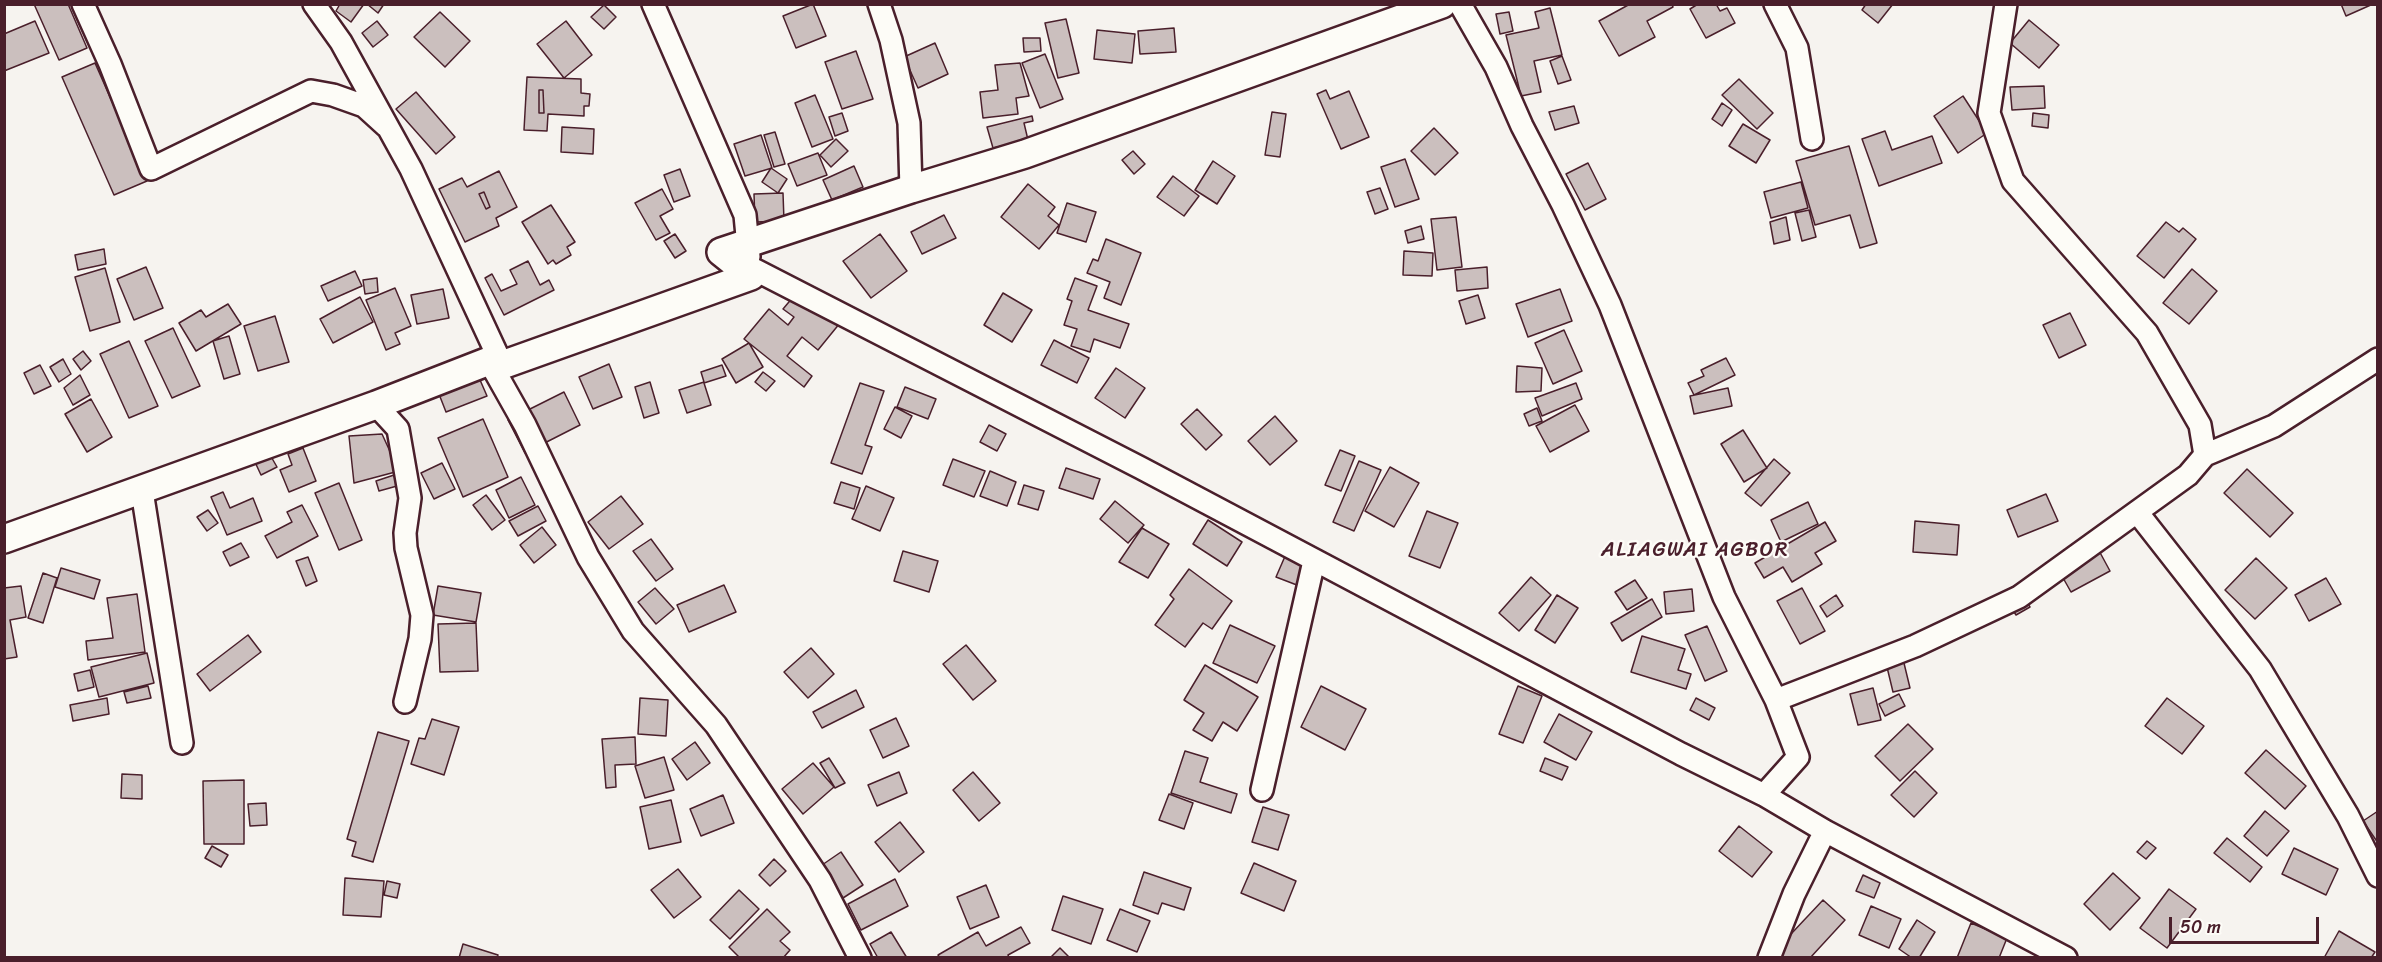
<!DOCTYPE html>
<html>
<head>
<meta charset="utf-8">
<style>
	body { margin:0 }
	#map { position:relative; width:2382px; height:962px; overflow:hidden; background:#f6f3ef; font-family:Sriracha,sans-serif }
	canvas { display:block }
	.frame { position:absolute; inset:0; border:6px solid #4a1f2b; pointer-events:none }
	.scale { position:absolute; left:2169px; top:917px; width:150px; height:27px; box-sizing:border-box; border:3px solid #4a1f2b; border-top:0; padding-left:8px; font-size:18px; line-height:21px; white-space:nowrap; color:#4a1f2b; -webkit-text-stroke:4px #fdfcf7; paint-order:stroke }
</style>
</head>
<body>
<div id="map">
<canvas width="2382" height="962"></canvas>
<div class="frame"></div>
<div class="scale">50 m</div>
</div>
<script>
const context = document.querySelector('canvas').getContext('2d');
context.lineJoin = 'round';
function fill(path, color) {
  context.fillStyle = color;
  context.fill(path, 'evenodd');
}
function stroke(path, color, width, dash) {
  context.strokeStyle = color;
  context.lineWidth = width;
  context.lineCap = dash ? 'butt' : 'round';
  context.setLineDash(dash || []);
  context.stroke(path);
}
function drawText(font, color, halo, rows, align = 'center') {
  context.font = font + ' Sriracha,sans-serif';
  context.lineWidth = 4.5;
  context.setLineDash([]);
  context.textBaseline = 'middle';
  context.strokeStyle = halo;
  context.fillStyle = color;
  for (const [text, x, y, turn = 0] of rows) {
    context.save();
    context.translate(x, y);
    context.rotate((+turn || 0) * Math.PI / 180);
    context.textAlign = isNaN(turn) ? turn : align;
    if (halo) context.strokeText(text, 0, 0);
    context.fillText(text, 0, 0);
    context.restore();
  }
}
const building = new Path2D(`
	M34 4H68L87 48 59 60Z
	M340 4H364L351 22 336 11Z
	M367 4H384L378 13Z
	M813 4 826 36 796 48 783 16Z
	M1630 4H1672L1673 7 1647 21 1655 37 1619 56 1599 21Z
	M1698 4H1716L1720 11 1727 8 1735 23 1706 38 1690 9Z
	M1866 4H1893L1878 23 1862 10Z
	M2341 4H2373L2346 16Z
	M604 5 616 17 604 29 591 17Z
	M1550 8 1562 55 1534 61 1541 92 1521 96 1506 35 1539 28 1535 12Z
	M440 12 470 41 445 67 414 37Z
	M1509 12 1513 31 1500 34 1496 14Z
	M1066 19 1079 73 1058 78 1045 23Z
	M2029 20 2059 45 2039 68 2010 43Z
	M35 21 49 53 4 71V34Z
	M377 21 388 35 373 47 362 33Z
	M566 21 592 55 564 78 537 44Z
	M1174 28 1176 52 1140 54 1138 31Z
	M1097 30 1135 34 1132 63 1094 59Z
	M1023 38H1040L1041 51 1024 52Z
	M935 43 948 74 918 88 904 57Z
	M856 51 873 99 842 109 825 62Z
	M1045 54 1063 99 1040 108 1022 63Z
	M1562 56 1571 80 1558 84 1550 61Z
	M95 63 147 181 114 195 62 77Z
	M1020 63 1029 96 1016 98 1018 114 983 118 980 92 998 90 995 65Z
	M527 77 581 79V93L590 94 589 106H584V116L548 114 547 131 524 130ZM539 90H543L544 113H539Z
	M1739 79 1773 113 1757 129 1722 95Z
	M2044 86 2045 108 2012 110 2010 87Z
	M539 90H543L544 113H539Z
	M1326 90 1330 99 1349 91 1369 137 1341 149 1317 94Z
	M416 92 455 137 436 154 396 109Z
	M815 95 833 139 812 147 795 103Z
	M1963 96 1987 133 1958 153 1934 116Z
	M1722 103 1732 110 1722 126 1712 119Z
	M1574 106 1579 123 1555 130 1549 112Z
	M1272 112 1286 114 1280 157 1265 155Z
	M842 113 848 131 835 136 829 117Z
	M2033 113 2049 115 2048 128 2032 126Z
	M1032 116 1033 121 1024 123 1028 140 993 148 987 127Z
	M1743 124 1770 140 1756 163 1729 146Z
	M562 127 594 129 593 154 561 152Z
	M1434 128 1458 153 1435 175 1411 151Z
	M1885 131 1892 150 1932 136 1942 163 1879 186 1862 139Z
	M775 132 785 164 774 167 764 135Z
	M761 135 772 168 745 176 734 144Z
	M836 139 848 151 831 167 820 155Z
	M1849 146 1877 243 1860 248 1850 215 1815 225 1796 161Z
	M1133 151 1145 164 1134 174 1122 160Z
	M818 153 827 175 797 186 788 164Z
	M1405 159 1419 199 1395 207 1381 167Z
	M1213 161 1235 176 1217 204 1195 190Z
	M1588 163 1606 199 1585 210 1566 174Z
	M854 166 863 187 832 200 823 180Z
	M771 168 787 179 778 193 762 182Z
	M680 169 690 196 674 202 664 175Z
	M499 171 517 207 496 218 499 226 465 242 439 189 462 178 467 187ZM484 192 490 207 486 209 479 194Z
	M1173 176 1199 196 1184 216 1157 197Z
	M1801 182 1808 208 1771 218 1764 192Z
	M1028 184 1055 207 1048 216 1059 225 1039 249 1001 217Z
	M1380 188 1388 209 1375 214 1367 192Z
	M662 189 673 209 660 216 670 233 656 240 635 203Z
	M484 192 490 207 486 209 479 194Z
	M783 193 784 221 755 222 754 194Z
	M1067 203 1096 212 1086 242 1057 233Z
	M551 205 575 242 567 247 571 255 556 264 553 260 548 264 522 222Z
	M1809 210 1816 237 1802 241 1795 213Z
	M944 215 956 238 922 254 911 232Z
	M1456 217 1462 267 1437 270 1431 219Z
	M1786 217 1790 240 1774 244 1770 222Z
	M2166 222 2179 232 2183 228 2196 239 2164 278 2137 256Z
	M1421 226 1424 239 1408 243 1405 231Z
	M675 234 686 251 675 258 664 241Z
	M880 234 907 271 871 298 843 261Z
	M1106 239 1141 253 1121 305 1104 298 1110 282 1087 273 1093 259 1098 261Z
	M104 249 106 264 78 270 75 255Z
	M1404 251 1433 253 1432 276 1403 275Z
	M528 261 540 285 549 280 554 290 504 315 485 278 492 274 501 291 517 284 510 270Z
	M146 267 163 308 134 320 117 279Z
	M1487 267 1488 288 1457 291 1455 270Z
	M105 268 120 322 90 331 75 277Z
	M2192 269 2217 291 2189 324 2163 303Z
	M355 271 362 286 328 301 321 286Z
	M377 278 378 292 365 294 363 280Z
	M1075 278 1097 286 1088 310 1129 324 1120 348 1094 339 1090 352 1071 346 1077 329 1064 325 1072 301 1067 299Z
	M395 288 411 326 395 333 400 344 386 350 366 300Z
	M443 289 449 318 417 324 411 295Z
	M1560 289 1572 321 1528 337 1516 304Z
	M799 290 840 323 818 350 802 337 787 356 812 376 804 387 744 339 769 309 788 325 794 317 783 309Z
	M1003 293 1032 310 1012 342 984 325Z
	M1478 295 1485 318 1466 324 1459 301Z
	M360 297 373 322 333 343 320 319Z
	M228 304 241 324 196 351 179 323 201 310 206 317Z
	M2070 313 2086 345 2059 358 2043 325Z
	M275 316 289 362 258 371 244 326Z
	M173 328 200 386 172 398 145 341Z
	M1564 330 1582 371 1553 384 1535 343Z
	M229 336 240 374 224 379 213 341Z
	M1054 340 1089 358 1077 383 1041 365Z
	M129 341 158 406 129 418 100 354Z
	M749 343 763 367 736 383 722 359Z
	M83 351 91 361 81 370 73 359Z
	M1726 358 1735 375 1694 395 1688 383 1704 376 1701 370Z
	M63 359 71 374 59 382 50 367Z
	M609 364 622 397 593 409 579 377Z
	M40 365 51 386 34 394 24 373Z
	M722 365 726 376 704 383 711 405 687 413 679 390 704 382 701 372Z
	M1517 366 1542 368 1541 391 1516 392Z
	M1116 368 1145 388 1125 418 1095 398Z
	M763 372 775 381 766 391 755 382Z
	M477 373 487 396 446 412 437 389Z
	M80 375 90 395 73 405 64 388Z
	M650 382 659 413 644 418 635 387Z
	M860 383 884 391 865 445 872 447 862 474 831 463Z
	M1576 383 1582 399 1542 416 1535 398Z
	M905 387 936 399 928 419 897 407Z
	M1728 388 1732 406 1694 414 1690 396Z
	M564 392 580 425 525 453 508 420Z
	M91 399 112 437 87 452 65 414Z
	M1575 405 1589 431 1550 452 1536 426Z
	M895 407 912 416 901 438 884 429Z
	M1537 408 1542 421 1529 426 1524 414Z
	M1197 409 1222 435 1206 450 1181 424Z
	M1275 416 1297 441 1270 465 1248 441Z
	M483 419 508 477 463 497 438 438Z
	M989 425 1006 434 997 451 980 442Z
	M1743 430 1767 468 1744 482 1721 444Z
	M382 434 399 471 354 483 349 436Z
	M303 448 316 481 289 492 280 470 292 465 288 454Z
	M1340 450 1355 456 1341 491 1325 485Z
	M269 453 277 467 261 475 254 460Z
	M953 459 985 471 974 497 943 485Z
	M1774 459 1790 473 1761 506 1745 493Z
	M1359 461 1381 470 1354 531 1333 522Z
	M442 463 455 489 434 499 421 473Z
	M1390 467 1419 483 1394 527 1365 511Z
	M1066 468 1100 479 1093 499 1059 488Z
	M2247 469 2293 513 2270 537 2224 493Z
	M990 471 1016 482 1007 506 980 496Z
	M394 475 397 486 379 491 376 481Z
	M521 477 535 505 509 518 496 490Z
	M841 482 860 488 854 509 834 503Z
	M339 483 362 540 339 550 315 493Z
	M1024 485 1044 491 1038 510 1018 504Z
	M866 486 894 498 880 531 852 519Z
	M223 492 230 508 253 498 262 521 227 535 211 497Z
	M2046 494 2058 521 2018 537 2007 510Z
	M486 495 505 520 492 530 473 505Z
	M621 496 643 524 609 549 588 522Z
	M1115 501 1144 525 1128 543 1100 519Z
	M1808 502 1818 524 1781 542 1771 520Z
	M302 505 318 536 277 558 265 536 292 522 287 512Z
	M538 506 546 521 518 536 509 521Z
	M208 510 218 523 207 531 197 517Z
	M1427 511 1458 523 1440 568 1409 556Z
	M1208 520 1242 542 1227 566 1193 544Z
	M1915 521 1959 525 1957 555 1913 552Z
	M1825 522 1836 541 1815 553 1822 564 1792 582 1783 567 1764 578 1755 563Z
	M542 527 556 545 534 563 520 545Z
	M1142 528 1169 544 1148 578 1119 562Z
	M651 539 673 569 656 581 633 551Z
	M241 543 249 557 230 566 223 552Z
	M2097 547 2110 571 2071 592 2058 569Z
	M903 551 938 561 929 592 894 581Z
	M1286 554 1311 563 1302 587 1276 577Z
	M308 557 317 581 306 586 296 561Z
	M2256 558 2287 588 2255 619 2225 590Z
	M61 568 100 580 94 599 55 587Z
	M1189 569 1232 601 1212 629 1203 623 1185 647 1155 625 1174 599 1170 595Z
	M43 573 57 578 43 623 28 618Z
	M1531 577 1551 595 1519 631 1499 613Z
	M2326 578 2341 604 2309 621 2295 595Z
	M1635 580 1647 598 1627 610 1615 592Z
	M724 585 736 612 689 632 677 605Z
	M2016 585 2030 607 2016 615 2002 593Z
	M21 586 26 617 10 620 17 657 4 659V588Z
	M438 586 481 593 476 622 433 615Z
	M655 588 674 609 656 624 638 602Z
	M1802 588 1825 631 1800 644 1777 601Z
	M1692 589 1694 611 1666 614 1664 592Z
	M137 594 145 652 88 660 86 641 113 638 107 598Z
	M1557 595 1578 608 1555 643 1535 630Z
	M1836 595 1843 606 1827 617 1820 606Z
	M1652 599 1662 617 1622 641 1611 623Z
	M476 623 478 671 440 672 438 624Z
	M1230 625 1275 646 1257 683 1213 663Z
	M1707 626 1727 671 1705 681 1685 635Z
	M248 635 261 652 210 691 197 674Z
	M1642 636 1685 649 1678 670 1691 674 1686 689 1631 672Z
	M966 645 996 681 973 700 943 664Z
	M811 648 834 674 808 698 784 672Z
	M147 653 154 683 99 697 91 667Z
	M1903 659 1910 688 1893 692 1886 663Z
	M1205 665 1258 697 1237 731 1223 722 1212 741 1193 730 1204 713 1184 700Z
	M90 670 94 687 78 691 74 674Z
	M148 686 151 698 127 703 124 692Z
	M1321 686 1366 709 1345 750 1301 727Z
	M1518 686 1542 696 1523 743 1499 734Z
	M1873 688 1881 720 1858 725 1850 694Z
	M856 690 864 707 822 728 813 712Z
	M1899 694 1905 706 1885 716 1879 704Z
	M107 698 109 714 73 721 70 705Z
	M640 698 668 700 666 736 638 734Z
	M1696 698 1715 708 1709 720 1690 710Z
	M2167 698 2204 726 2182 754 2145 726Z
	M1559 714 1592 732 1576 760 1544 742Z
	M896 718 909 746 883 758 870 730Z
	M432 719 459 727 444 775 411 764 419 738 425 739Z
	M1908 724 1933 749 1900 781 1875 756Z
	M378 732 409 741 373 862 352 856 356 842 347 839Z
	M635 737 636 764 615 765 616 787 606 788 602 739Z
	M695 742 710 763 687 780 672 759Z
	M2266 750 2306 786 2285 809 2245 773Z
	M1185 751 1208 758 1200 782 1237 794 1231 813 1171 793Z
	M664 757 674 790 645 798 635 766Z
	M829 758 845 783 835 788 820 763Z
	M1545 758 1568 767 1562 780 1540 771Z
	M813 763 834 787 803 814 782 789Z
	M1915 771 1937 793 1914 817 1891 795Z
	M899 772 907 793 877 806 868 785Z
	M973 772 1000 803 979 821 953 790Z
	M122 774 142 775V799L121 798Z
	M244 780V844H204L203 781Z
	M1169 794 1193 803 1184 829 1159 820Z
	M723 795 734 823 701 836 690 809Z
	M671 800 681 842 649 849 640 807Z
	M266 803 267 825 250 826 248 804Z
	M1263 807 1289 815 1278 850 1252 842Z
	M2265 811 2289 831 2267 856 2244 836Z
	M2378 811V843L2363 821Z
	M900 822 924 852 899 872 875 842Z
	M1739 826 1772 852 1752 877 1719 851Z
	M2227 838 2262 867 2250 882 2214 853Z
	M2147 841 2156 848 2146 859 2137 852Z
	M212 846 228 855 221 867 205 858Z
	M2294 848 2338 869 2326 895 2282 874Z
	M841 852 863 885 843 898 822 865Z
	M774 859 786 871 770 886 759 875Z
	M1254 863 1296 881 1284 911 1241 893Z
	M678 869 701 897 674 918 651 890Z
	M1144 872 1191 888 1184 910 1162 903 1158 914 1133 905Z
	M2113 873 2140 898 2110 930 2084 904Z
	M1863 875 1880 883 1874 898 1856 891Z
	M345 878 384 881 381 917 343 915Z
	M895 879 908 906 861 930 848 904Z
	M387 881 400 884 397 898 384 895Z
	M986 885 999 917 970 929 957 897Z
	M2169 889 2196 909 2167 948 2140 928Z
	M739 890 759 909 730 939 710 920Z
	M1063 896 1103 909 1091 944 1052 930Z
	M1823 900 1845 920 1810 958H1782L1775 951Z
	M1871 906 1901 919 1889 948 1859 935Z
	M767 909 790 932 780 941 790 950 783 958H740L729 947Z
	M1120 909 1150 921 1137 952 1107 940Z
	M1917 920 1935 932 1919 958H1912L1899 949Z
	M1971 923 2007 938 1999 958H1957Z
	M1021 927 1030 943 1008 955 1009 958H940L938 955 978 932 986 946Z
	M2339 931 2375 952 2371 958H2324Z
	M891 932 907 958H878L870 944Z
	M463 944 498 955 497 958H459Z
	M1060 948 1070 958H1050Z`);
fill(building, '#cbbfbe');
stroke(building, '#4a1f2b', 1.5);
const minor = new Path2D(`
	M83 4 110 64 151 169 311 91 333 95 364 106 386 126
	M314 4 341 42 411 169 502 365
	M653 4 745 215 749 257
	M879 4 891 40 909 123 911 189
	M1460 4 1496 67 1522 126 1563 205 1610 305 1724 597 1776 700 1798 757 1764 795
	M1775 4 1797 48 1812 139
	M2006 4 1989 113 2013 181 2147 333 2200 425 2205 455
	M738 261 1141 468 1681 754 1764 795 1825 831 2066 958
	M489 361 525 425 588 557 633 631 716 725 820 880 860 958
	M376 405 398 429 410 498 405 533 406 548 422 615 420 639 405 702
	M142 491 182 743
	M2137 512 2260 669 2348 816 2378 876
	M1776 700 1915 646 2019 597 2188 475 2205 455 2274 426 2378 359
	M1262 790 1314 561
	M1769 958 1794 894 1825 831`);
const tertiary = new Path2D(`
	M4 539 376 405 489 361 502 365 751 276 721 252 911 189 1025 154 1442 4`);
stroke(minor, '#4a1f2b', 26);
stroke(tertiary, '#4a1f2b', 32);
stroke(minor, '#fdfcf7', 21);
stroke(tertiary, '#fdfcf7', 27);
context.letterSpacing = '1.5px';
drawText('21px', '#4a1f2b', '#fdfcf7', [
	["ALIAGWAI AGBOR",1695,551]
]);
context.letterSpacing = '0px';
</script>
</body>
</html>
